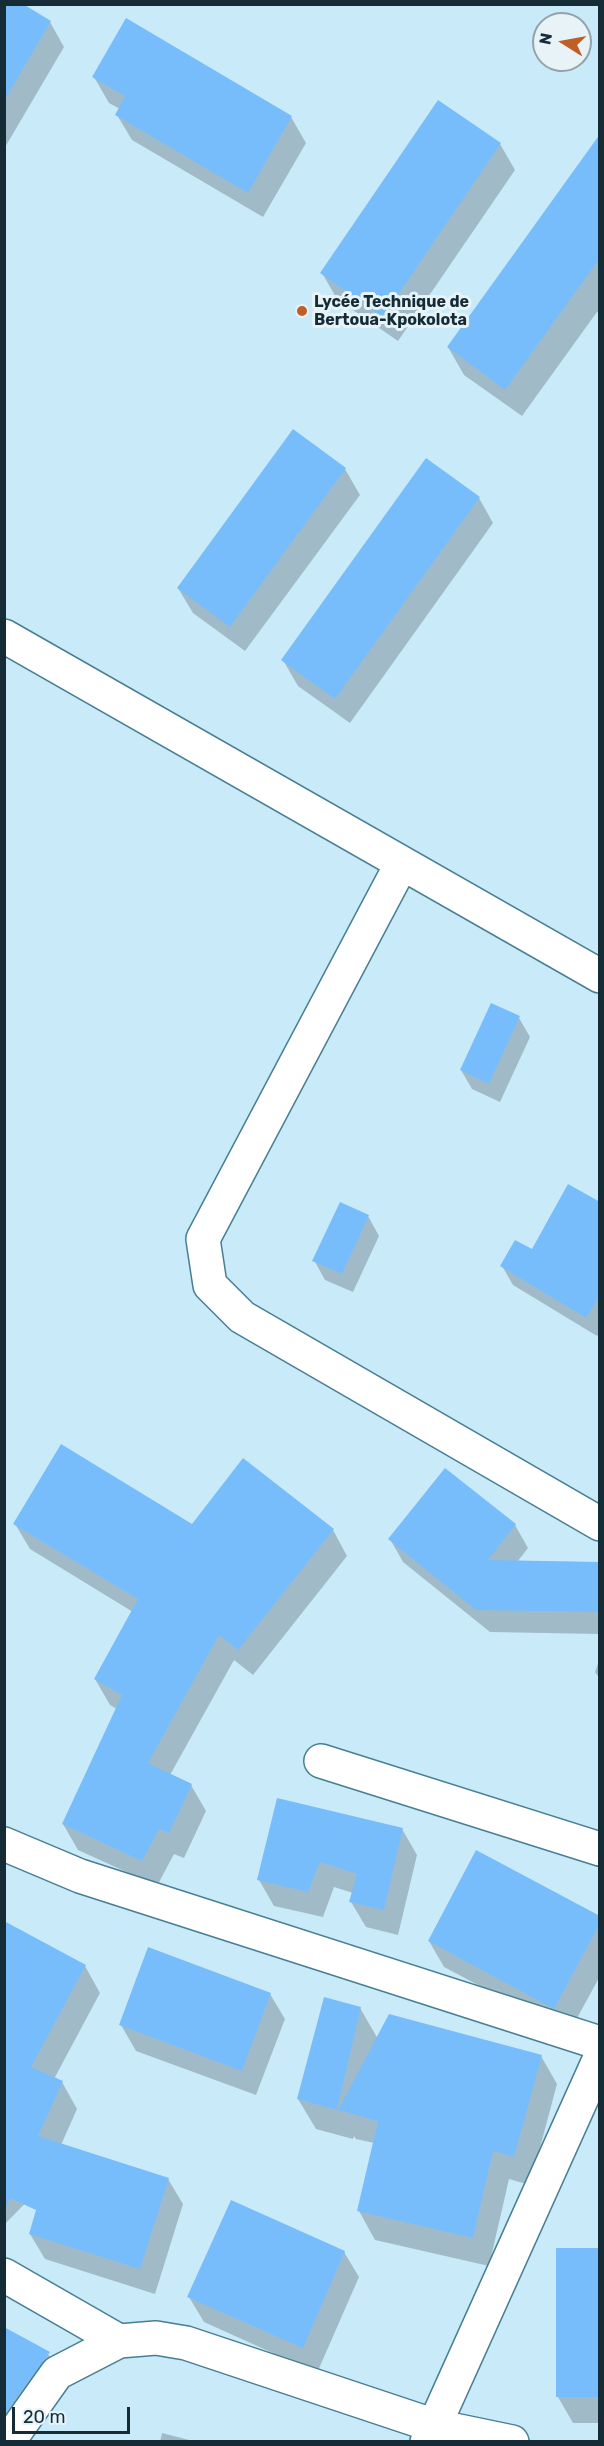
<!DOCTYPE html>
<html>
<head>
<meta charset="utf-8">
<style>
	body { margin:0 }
	#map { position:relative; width:604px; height:2446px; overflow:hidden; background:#c9eaf9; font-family:Rubik,sans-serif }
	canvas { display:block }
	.frame { position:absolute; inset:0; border:6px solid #152c36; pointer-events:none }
	.north { position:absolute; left:532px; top:12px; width:60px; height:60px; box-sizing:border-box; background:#e8f3f8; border:2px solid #94a3aa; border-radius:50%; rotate:281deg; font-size:16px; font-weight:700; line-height:24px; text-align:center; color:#152c36 }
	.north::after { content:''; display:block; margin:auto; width:21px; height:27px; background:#c15e26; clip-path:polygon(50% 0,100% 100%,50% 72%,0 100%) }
	.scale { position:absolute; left:12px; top:2407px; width:118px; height:27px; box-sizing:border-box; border:3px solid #152c36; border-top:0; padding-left:8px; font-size:18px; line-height:21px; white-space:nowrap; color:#152c36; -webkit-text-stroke:4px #e8f3f8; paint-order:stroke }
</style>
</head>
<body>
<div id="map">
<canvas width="604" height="2446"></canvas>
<div class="frame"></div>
<div class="north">N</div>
<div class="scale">20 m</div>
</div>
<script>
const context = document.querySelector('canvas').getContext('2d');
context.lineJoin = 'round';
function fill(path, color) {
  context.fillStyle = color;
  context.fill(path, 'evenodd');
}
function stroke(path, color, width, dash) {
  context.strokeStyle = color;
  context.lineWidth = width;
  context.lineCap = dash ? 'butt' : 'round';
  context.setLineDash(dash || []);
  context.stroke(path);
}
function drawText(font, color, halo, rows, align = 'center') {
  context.font = font + ' Rubik,sans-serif';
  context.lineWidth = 6;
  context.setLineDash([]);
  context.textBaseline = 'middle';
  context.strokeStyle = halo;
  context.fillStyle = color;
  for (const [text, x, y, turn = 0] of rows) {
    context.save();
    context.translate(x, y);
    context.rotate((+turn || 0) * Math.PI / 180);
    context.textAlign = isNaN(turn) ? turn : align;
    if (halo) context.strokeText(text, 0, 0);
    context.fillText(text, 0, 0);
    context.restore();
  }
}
fill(new Path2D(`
	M4 4 50 22 64 47 4 149Z
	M94 77 291 117 306 143 263 217 132 140 117 115 120 109 109 103Z
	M600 137V314L597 312 522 416 464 375 448 347Z
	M500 144 515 170 398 341 337 299 322 273Z
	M294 431 345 469 360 495 245 651 193 613 178 588Z
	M479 498 493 523 350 723 298 686 283 660Z
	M519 1018 530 1037 500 1102 472 1089 461 1070Z
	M600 1204V1332L597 1336 513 1285 502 1266 532 1251Z
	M368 1216 379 1236 353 1292 325 1280 314 1260Z
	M15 1524 333 1530 347 1556 253 1675 234 1660 170 1775 191 1785 206 1811 184 1858 174 1854 157 1886 78 1850 63 1824 117 1709 110 1705 95 1679 133 1612 30 1549Z
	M515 1525 528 1548 517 1562 600 1563V1634L490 1632 403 1562 390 1539Z
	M600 1658V1679L595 1672Z
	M402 1829 417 1855 398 1935 366 1927 351 1902 353 1893 334 1887 323 1917 274 1906 259 1880Z
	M600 1918V1976L569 2033 444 1967 429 1941Z
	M4 1923 85 1966 100 1993 54 2079 62 2082 77 2109 61 2145 168 2179 183 2204 155 2294 45 2259 30 2234 47 2181 4 2225Z
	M270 1994 285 2019 256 2095 136 2051 121 2025Z
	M360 2008 378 2039 541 2056 557 2084 530 2185 509 2179 489 2266 375 2240 359 2211 374 2143 356 2139 354 2136 353 2139 316 2129 298 2099Z
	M600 2249V2423H573L558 2397Z
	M344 2252 359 2277 317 2373 204 2322 189 2297Z
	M4 2328 48 2354 63 2379 4 2442Z
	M162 2433 197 2442H160Z`), '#0003');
fill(new Path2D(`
	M4 4H23L51 21 4 101Z
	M126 18 292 116 248 193 115 115 125 96 92 77Z
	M438 100 501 143 383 317 320 273Z
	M600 134V258L505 390 447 347Z
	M293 429 346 468 230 627 177 588Z
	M426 458 480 497 335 699 281 660Z
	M491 1003 520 1016 489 1084 460 1070Z
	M568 1184 600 1202V1295L586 1318 500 1266 515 1240 532 1249Z
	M340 1202 369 1215 342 1274 312 1261Z
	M61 1444 192 1524 243 1458 334 1529 238 1650 219 1635 148 1763 192 1784 169 1833 159 1829 142 1861 62 1824 122 1695 94 1679 138 1599 13 1524Z
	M445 1468 516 1524 488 1560 600 1562V1612L476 1610 388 1539Z
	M277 1798 403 1828 384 1910 349 1902 357 1874 320 1862 308 1892 257 1880Z
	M476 1850 600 1916V1923L554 2009 428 1941Z
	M4 1921 86 1965 31 2067 63 2081 38 2136 169 2178 140 2269 29 2234 36 2210 10 2198 4 2211Z
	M148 1947 271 1993 242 2071 119 2025Z
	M324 1997 361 2007 337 2110 297 2099Z
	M389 2014 542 2055 514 2157 493 2151 473 2238 357 2211 378 2121 338 2110Z
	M231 2200 345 2251 303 2348 187 2297Z
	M556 2248H600V2397H556Z
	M4 2327 50 2352 4 2415Z`), '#77bdfb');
const street = new Path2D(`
	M4 636 600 976
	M402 863 203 1239 210 1285 242 1317 600 1524
	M321 1761 600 1849
	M4 1844 80 1876 600 2043
	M4 2275 119 2341
	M8 2442 57 2373 119 2341 156 2338 186 2343 435 2426 512 2442
	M427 2442 600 2058`);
stroke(street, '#487e94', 36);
stroke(street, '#fff', 33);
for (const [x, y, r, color] of [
	[302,311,6,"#c15e26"]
]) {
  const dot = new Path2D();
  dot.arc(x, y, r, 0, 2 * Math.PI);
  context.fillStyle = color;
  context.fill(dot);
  stroke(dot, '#e8f3f8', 2);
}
drawText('bold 16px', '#152c36', '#e8f3f8', [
	["Lycée Technique de",314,302],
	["Bertoua-Kpokolota",314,320]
], 'left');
</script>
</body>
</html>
